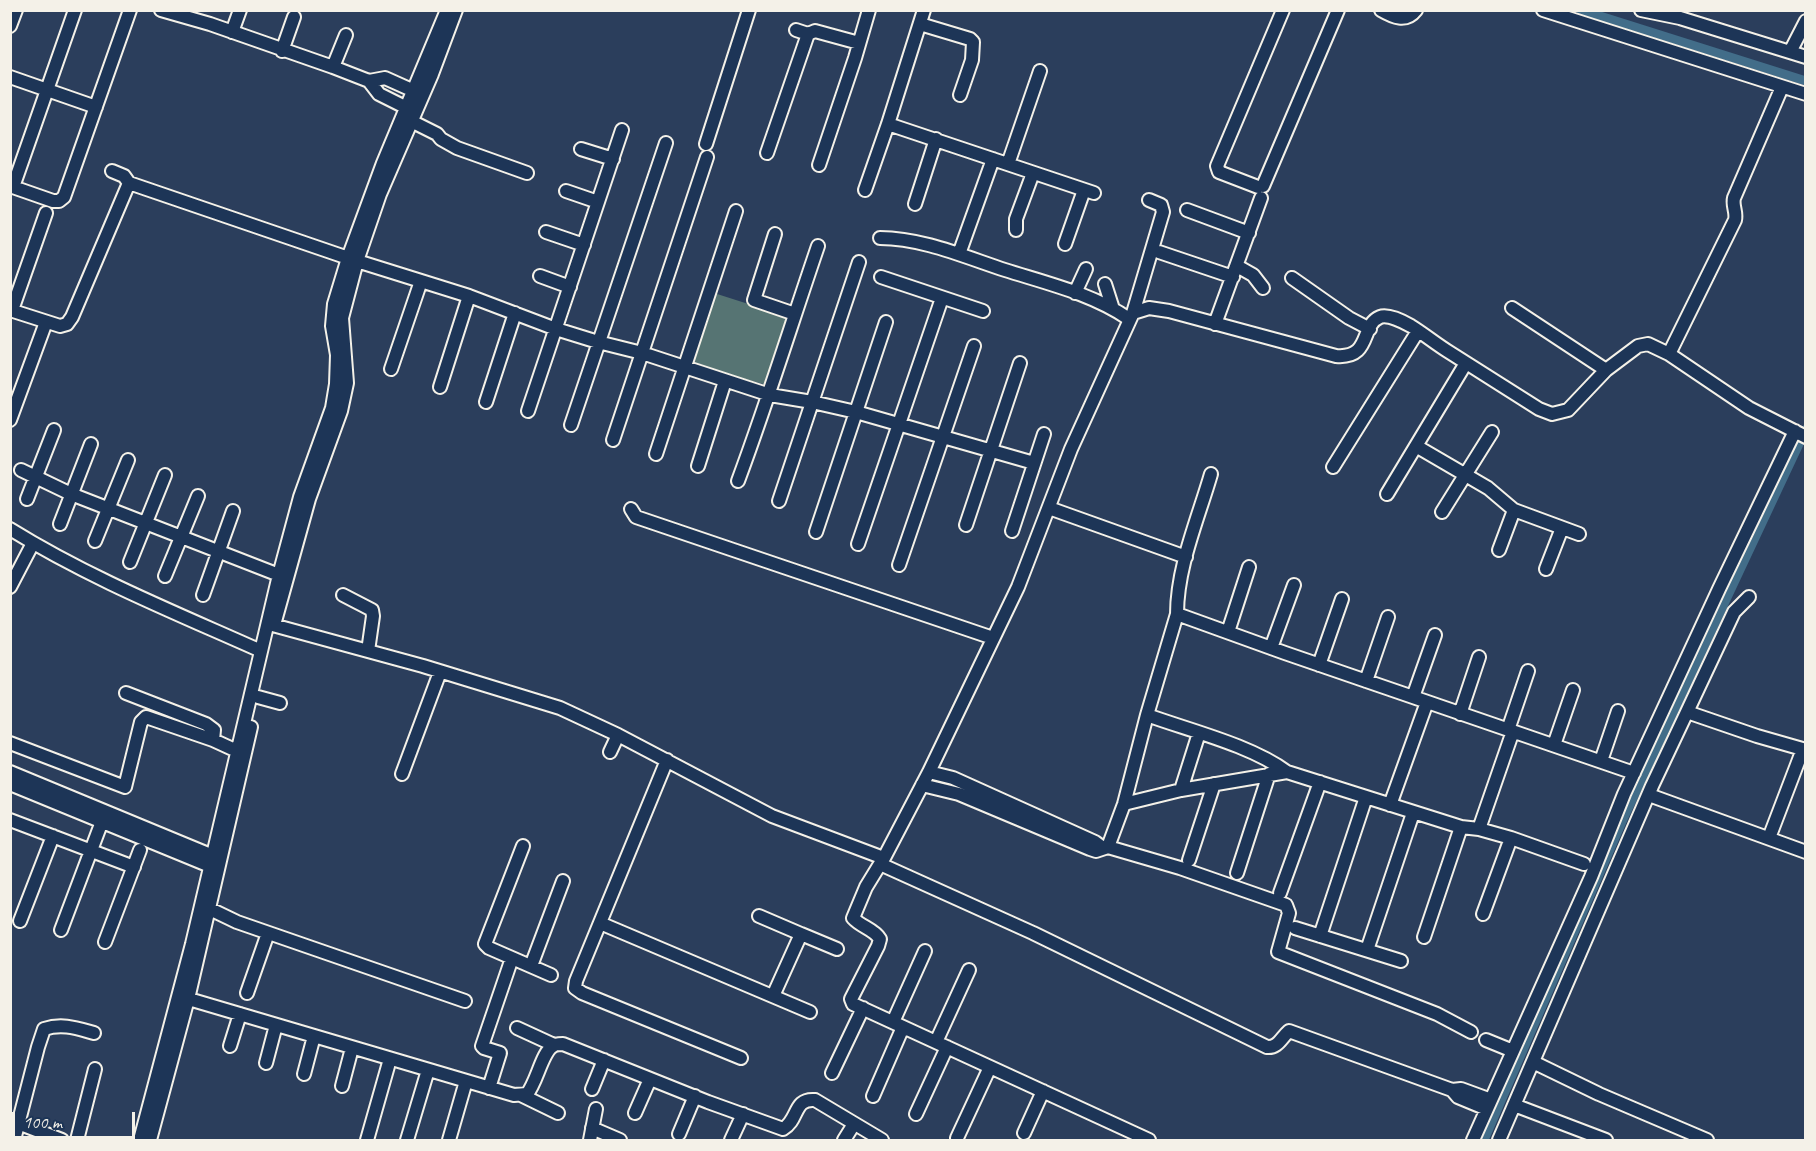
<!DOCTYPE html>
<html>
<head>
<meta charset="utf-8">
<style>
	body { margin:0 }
	#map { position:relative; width:1816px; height:1151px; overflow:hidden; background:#2b3e5c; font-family:Caveat,sans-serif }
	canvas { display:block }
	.frame { position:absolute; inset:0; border:12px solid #f4f1e8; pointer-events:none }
	.scale { position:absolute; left:12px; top:1112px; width:123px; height:27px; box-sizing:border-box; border:3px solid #f4f1e8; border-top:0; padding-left:8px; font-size:18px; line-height:21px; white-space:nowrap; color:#f4f1e8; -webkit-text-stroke:4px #1d3557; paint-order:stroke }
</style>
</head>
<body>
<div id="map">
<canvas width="1816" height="1151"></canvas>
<div class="frame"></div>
<div class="scale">100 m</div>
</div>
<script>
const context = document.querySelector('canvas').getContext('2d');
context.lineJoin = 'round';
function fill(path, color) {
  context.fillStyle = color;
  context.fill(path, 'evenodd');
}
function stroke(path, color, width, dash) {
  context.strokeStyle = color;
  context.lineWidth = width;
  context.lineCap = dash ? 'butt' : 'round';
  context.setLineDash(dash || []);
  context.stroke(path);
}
fill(new Path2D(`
	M714 293 789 317 767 385 730 375 692 361Z`), '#567473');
stroke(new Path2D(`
	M1581 10 1806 81
	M1484 1140 1624 817 1806 429`), '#426d89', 9);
const minor = new Path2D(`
	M161 10 210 24 333 67 369 81 379 94 407 108
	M1381 10C1393 17 1406 23 1416 10
	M1543 10 1806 94
	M1641 10 1680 18 1806 57
	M920 24 970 39 973 42 972 60 960 95
	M10 26 16 10
	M796 30 808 34
	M232 32 240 10
	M282 51 294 17
	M1790 52 1806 21
	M333 67 346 35
	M10 77 96 107
	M369 81 385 78 414 91
	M411 121 437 134 441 139 457 148 527 173
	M888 124 1094 193
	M706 144 749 10
	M581 149 613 159
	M767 153 808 34 815 31 859 43
	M1008 164 1040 71
	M819 165 855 58 869 10
	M112 171 124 176 129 183
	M10 186 53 201H59L64 197 130 10
	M1263 186 1338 10
	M13 187 75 10
	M1258 187 1219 172 1217 166 1283 10
	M865 190 888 124 924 10
	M566 191 598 202
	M915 204 936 139
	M1187 210 1249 233
	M1016 230V219L1033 173
	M546 232 584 245
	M775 234 754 300 795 314
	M880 238C922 238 965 257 1005 270 1046 283 1093 294 1129 319
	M1065 244 1084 190
	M1159 252 1233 277
	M959 254 993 159
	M1237 266 1253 275 1263 288
	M540 276 570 287
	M881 277 983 311
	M1292 278 1349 318 1370 329
	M1105 284 1113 309
	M1075 293 1086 269
	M1512 308 1606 370
	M10 310 60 326 67 324 72 317 129 183 357 261 469 296 556 329 598 342 642 353 770 395 812 402 856 412 1034 463
	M12 310 46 213
	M1133 313 1163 212 1161 205 1149 200
	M1215 324 1261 198
	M1669 354 1735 220C1737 212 1732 206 1734 198L1782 87
	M391 369 421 281
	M440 387 469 296
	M486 402 515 313
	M528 411 622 130
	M10 420 46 322
	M571 425 666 143
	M613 440 707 157
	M1416 446 1488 488 1514 510 1579 534
	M656 454 736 211
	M698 466 725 381
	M1333 467 1418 331
	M21 470 71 494 279 575
	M738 481C767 403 791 325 818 246
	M1387 494 1466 363
	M27 499 54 430
	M779 501 859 262
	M1049 508 1186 557
	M631 509 636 517 993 638
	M1442 512 1492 432
	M60 524 91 444
	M966 525 1020 363
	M10 529C89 578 176 613 261 651
	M1012 531 1044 434
	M816 532 886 322
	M95 541 128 460
	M858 544 942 298
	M1499 550 1514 510
	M130 562 165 475
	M899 565 974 346
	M1546 569 1562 528
	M165 576 198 496
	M10 587 33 543
	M203 595 233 511
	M343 595 372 610 373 616 368 651
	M1177 614 1285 653 1634 773
	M269 624 423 666 560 708 618 735 772 816 881 857 885 856
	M274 625 309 499 341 411 347 383 342 318 357 261 380 194 432 74 456 10
	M1228 632 1249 567
	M1271 648 1294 585
	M1319 665 1342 599
	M1366 681 1388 617
	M126 693 206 724 214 730 213 740
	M258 697 280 703
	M1413 697 1435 635
	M1687 712 1734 612 1749 597
	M1460 714 1479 657
	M1147 715C1191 731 1250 745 1287 772
	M1508 730 1528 671
	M10 743 125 787 141 722 146 717 213 740 237 751
	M1554 745 1573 690
	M610 752 618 735
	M667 760 576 981 575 988 582 993 741 1058
	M1601 761 1618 711
	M10 772 213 856
	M929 772 953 778 1095 842 1103 848
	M402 774 440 672
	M10 784 210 866
	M922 785 959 794 1090 849 1096 851 1108 847 1124 804 1147 715 1177 614C1177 567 1198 519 1211 474
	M1181 790 1199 733
	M1649 795 1806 852
	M1124 804 1181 790 1287 772 1461 827 1479 829 1513 731
	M1390 805 1427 702
	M10 820 134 867
	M1479 829 1511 838 1584 864
	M1769 838 1803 749
	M523 846 485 944 489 948 551 975
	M1108 847 1180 868 1286 905 1289 913 1278 952 1437 1014 1471 1032
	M1189 860 1214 784
	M880 864 1033 933 1267 1047C1278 1048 1281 1038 1289 1031L1452 1090 1458 1097 1487 1109
	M1237 873 1269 774
	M1280 893 1320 782
	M210 909 237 922 465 1001
	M1483 914 1511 838
	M759 916 801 934
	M20 921 53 836
	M600 923 810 1012
	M1295 928 1401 961
	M61 930 104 816
	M1320 936 1366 797
	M1424 937 1461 827
	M105 942 140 850
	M1367 950 1413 813
	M531 966 563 881
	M247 993 268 933
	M773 996 801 934 837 949
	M182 997 514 1095 527 1094C537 1082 542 1052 553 1046 555 1044 561 1044 563 1044L708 1102 783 1129C799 1120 793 1098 815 1100L882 1140
	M893 1022 925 951
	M517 1028 554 1045
	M1486 1040 1513 1051
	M936 1042 969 970
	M230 1046 240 1014
	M1533 1062 1599 1094 1707 1140
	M266 1063 276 1025
	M832 1073 863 1008
	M304 1074 314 1036
	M342 1086 352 1048
	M489 1088 500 1053 484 1048 482 1046 512 958
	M592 1089 604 1060
	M1452 1090 1461 1089 1491 1100
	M521 1095 558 1113
	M873 1096 903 1027
	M1514 1105 1606 1140
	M635 1113 650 1079
	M916 1114 947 1047
	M10 1120 62 1140
	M592 1128 620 1140
	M1024 1133 1043 1091
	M679 1134 695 1096
	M957 1138 990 1067
	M14 1140 38 1047 44 1029C62 1023 76 1028 94 1033
	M77 1140 95 1069
	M140 1140 192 944 279 575 300 497 332 408 336 384 337 355 332 326 334 304 348 258 383 163 447 10
	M150 1140 188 999 251 727
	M367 1140 390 1059
	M407 1140 428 1070
	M449 1140 466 1081
	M590 1140 596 1109
	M731 1140 743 1114
	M844 1140 854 1124
	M1149 1140 853 1004 851 999 878 946 880 939C874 929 861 927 853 918L866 887 885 856 929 772 1018 587 1071 449 1133 313 1149 308 1169 311 1336 356C1372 359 1360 325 1380 317 1388 314 1404 322 1411 326 1424 334 1436 344 1449 352 1479 371 1509 390 1539 409L1552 414 1568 410 1606 370 1638 346 1648 344 1669 354 1749 408 1806 437
	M1473 1140 1591 877 1624 794 1719 589 1795 431
	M1499 1140 1652 786 1687 712 1757 736 1806 750`);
stroke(minor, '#f4f1e8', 16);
stroke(minor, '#1d3557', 12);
</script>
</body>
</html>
